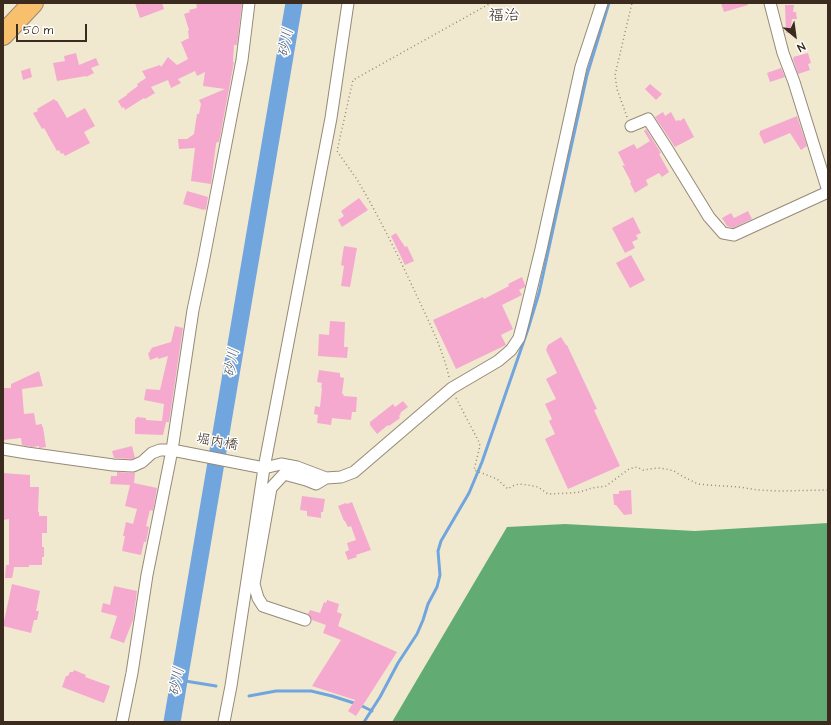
<!DOCTYPE html>
<html>
<head>
<meta charset="utf-8">
<style>
	body { margin:0 }
	#map { position:relative; width:831px; height:725px; overflow:hidden; background:#f0e9d0; font-family:"Architects Daughter",sans-serif }
	canvas { display:block }
	.frame { position:absolute; inset:0; border:4px solid #3b2a1e; pointer-events:none }
	.north { position:absolute; left:775px; top:16px; width:40px; height:40px; -webkit-text-stroke:3px #fff; paint-order:stroke; rotate:151deg; font-size:11px; font-weight:700; line-height:16px; text-align:center; color:#3b2a1e }
	.north::after { content:''; display:block; margin:auto; width:14px; height:18px; background:#3b2a1e; clip-path:polygon(50% 0,100% 100%,50% 72%,0 100%) }
	.scale { position:absolute; left:16px; top:24px; width:71px; height:18px; box-sizing:border-box; border:2px solid #3b2a1e; border-top:0; padding-left:5px; font-size:12px; line-height:14px; white-space:nowrap; color:#3b2a1e; -webkit-text-stroke:3px #fff; paint-order:stroke }
</style>
</head>
<body>
<div id="map">
<canvas width="831" height="725"></canvas>
<div class="frame"></div>
<div class="north">N</div>
<div class="scale">50 m</div>
</div>
<script>
const context = document.querySelector('canvas').getContext('2d');
context.lineJoin = 'round';
function fill(path, color) {
  context.fillStyle = color;
  context.fill(path, 'evenodd');
}
function stroke(path, color, width, dash) {
  context.strokeStyle = color;
  context.lineWidth = width;
  context.lineCap = dash ? 'butt' : 'round';
  context.setLineDash(dash || []);
  context.stroke(path);
}
function drawText(font, color, halo, rows, align = 'center') {
  context.font = font + ' "Architects Daughter","Klee One",sans-serif';
  context.lineWidth = 3;
  context.setLineDash([]);
  context.textBaseline = 'middle';
  context.strokeStyle = halo;
  context.fillStyle = color;
  for (const [text, x, y, turn = 0] of rows) {
    context.save();
    context.translate(x, y);
    context.rotate((+turn || 0) * Math.PI / 180);
    context.textAlign = isNaN(turn) ? turn : align;
    if (halo) context.strokeText(text, 0, 0);
    context.fillText(text, 0, 0);
    context.restore();
  }
}
fill(new Path2D(`
	M828 523V722H392L507 527 565 524 695 531Z`), '#62ac73');
stroke(new Path2D(`
	M179 680 216 686
	M249 696 276 691H311L332 696 360 705 372 711
	M364 722 380 697 398 663 417 634 423 620 428 604 437 587 440 575 438 551 441 541 469 493 482 462 528 329 539 293 587 75 609 3`), '#71a5de', 3);
stroke(new Path2D(`
	M172 722 294 3`), '#71a5de', 17);
fill(new Path2D(`
	M135 3H162L164 9 140 18Z
	M196 3H241V4H242L237 45H234L233 62H234L219 142H217L216 144 211 184 191 181 195 148 179 149 178 139H187L194 134 197 114H199L201 104 199 100 225 89 203 86 205 72 197 76 195 71 178 79 181 83 171 88 168 80 151 87 155 93 145 99 144 98 125 110 124 107 122 108 118 101 127 95V94L138 86 137 84 146 78 142 71 160 65 161 67 168 57 177 65 188 59 181 42 189 38 188 31 189 30 184 14 190 12 189 10 197 8Z
	M721 3H748V5L724 12Z
	M785 5H794L793 12H796L797 19H792L790 33H786Z
	M76 53 79 65 96 58 99 65 91 68 94 73 86 77V76L57 81 53 63 65 61 64 56Z
	M808 53 811 63 808 64 810 70 798 74 793 59 794 58 793 57Z
	M30 68 32 77 23 80 21 71Z
	M781 68 785 77 770 82 767 73Z
	M650 84 662 94 656 100 645 89Z
	M54 99 56 101H57L67 118 85 108 95 126 84 132 90 143 65 156 63 153 61 154 59 150 57 151 44 128 42 129 33 113 38 111 37 109Z
	M663 112 665 116 671 112 676 121 679 120 680 121 684 118 694 137 675 147 655 117Z
	M797 116 807 146 801 150 790 133 764 144 759 133H760V131Z
	M646 129 661 153 659 154 669 172 662 177 659 173 646 180 648 185 635 193 630 183 631 182 622 165 625 166 618 152 634 144 637 149 650 141 644 131Z
	M187 191 208 197 206 210 204 209V210L183 204Z
	M359 198 368 210 342 227 338 220 344 216 341 211Z
	M748 211 752 219 733 228 727 226 722 218 731 213 734 218Z
	M633 217 641 233 636 235 638 239 632 242 635 248 625 253 612 228Z
	M396 233 405 247 407 246 414 261 405 265 391 236Z
	M344 246 357 248 350 287 341 286 344 266 341 265Z
	M631 255 645 280 630 288 616 263Z
	M522 277 525 285V287L519 290 522 295 502 305 513 329 501 335 506 345 456 369 433 320 483 297 484 299 509 286 508 284Z
	M330 321 345 322 344 347H348L347 358 318 356 319 334 329 335Z
	M175 326 183 328 169 422H166L163 435 135 434V419H136L137 417 146 418V420L162 421 164 404 144 400 146 389 160 390 168 356 158 359V357L150 360 148 353 150 352V350L152 349 151 348 171 342Z
	M561 337 566 345H567L597 409 594 410 620 466 568 489 545 439 555 434 549 421 552 419 545 404 556 399 546 379 557 373 546 350 548 345Z
	M319 370 340 373V377L344 378 342 394H344L343 396 357 397 356 412H352L351 420 332 418 331 425 317 423 318 415 314 414 315 406 320 407 322 388H321L322 383 317 382Z
	M39 371 43 386 22 389 24 414 34 413 36 425 42 424V427H43L46 447 39 448V446L32 447 22 445 21 438 3 440V388H11V384Z
	M403 401 408 407 400 413 401 414 399 416 400 418 389 426 388 425 377 434 370 425V422L393 404 395 407Z
	M132 446 135 458 132 459 114 458 112 451Z
	M117 472 135 473 134 483 157 488 153 511 150 510 146 526 149 527 146 542H144L141 555 122 551 125 536H123L126 522 133 524 137 509 125 506 130 485 110 484 111 476H117Z
	M3 473 30 475V487H39L38 512H39V516H47V533H42V547H44V557H42V565H29V567H14L13 574 12 578H5L6 565H9V519L3 520Z
	M631 490 632 514 624 515 616 505H614L613 494H619V491Z
	M302 496 325 499 323 512H321V518L307 516V511L300 510Z
	M352 502 371 550 356 555 357 557 348 560 345 552 349 550 347 543 356 540 351 526 348 527 345 521H344L338 506 346 503 347 504Z
	M12 584 40 591 36 611H39L37 620H34L31 633 3 626Z
	M114 586 137 591 133 620 124 643 110 638 117 616 101 612 103 603 110 605Z
	M327 600 339 604 337 612 342 614 338 626 397 652 356 716 348 711 355 700 312 686 341 640 323 633 326 625 312 620 310 616 308 614 310 610 320 613 324 602 326 603Z
	M74 670 86 675 85 677 110 686 104 703 62 687 66 676H68L70 672H73Z`), '#f5a9cf');
const street = new Path2D(`
	M770 3 783 53 794 82 828 191
	M631 126 648 119 666 147 709 217 723 233 734 235 828 192
	M3 449 27 453 113 465 133 466 142 462 152 453 160 450H172L264 468 281 464 297 467 326 478 341 477 354 472 452 388 498 361 511 350 519 338 524 319 541 249 581 67 602 3
	M305 620 263 606 258 598 254 584 271 488 284 474 306 480 316 484 326 478
	M122 722 132 673 147 575 172 450 193 310 203 263 242 60 249 3
	M224 722 231 686 264 468 331 118 348 3`);
const highway = new Path2D(`
	M3 35 33 3`);
stroke(street, '#968a77', 13);
stroke(highway, '#968a77', 22);
stroke(new Path2D(`
	M627 117 617 89 615 75 632 3
	M449 377C442 347 428 320 415 292 398 255 379 217 358 181 351 171 344 161 337 151L353 80 491 3
	M456 398 479 442 480 446 474 470 497 479 508 489 512 486 519 484 528 485 538 487 548 494 572 493 580 492 592 488 606 486 629 469 637 467 643 470 658 468 666 469 674 471 682 476 698 484 708 485 739 487 758 490 779 491 828 490`), '#968a77', 1.5, [1, 3]);
stroke(street, '#fff', 11);
stroke(highway, '#f8bf6c', 20);
drawText('14px', '#3b2a1e', '#fff', [
	["堀内橋",217,443,10]
]);
drawText('italic 15px', '#515b6b', '#fff', [
	["砂川",287,43,-80],
	["砂川",233,363,-80],
	["砂川",178,682,-80]
]);
drawText('16px', '#3b2a1e', '#fff', [
	["福治",504,17]
]);
</script>
</body>
</html>
